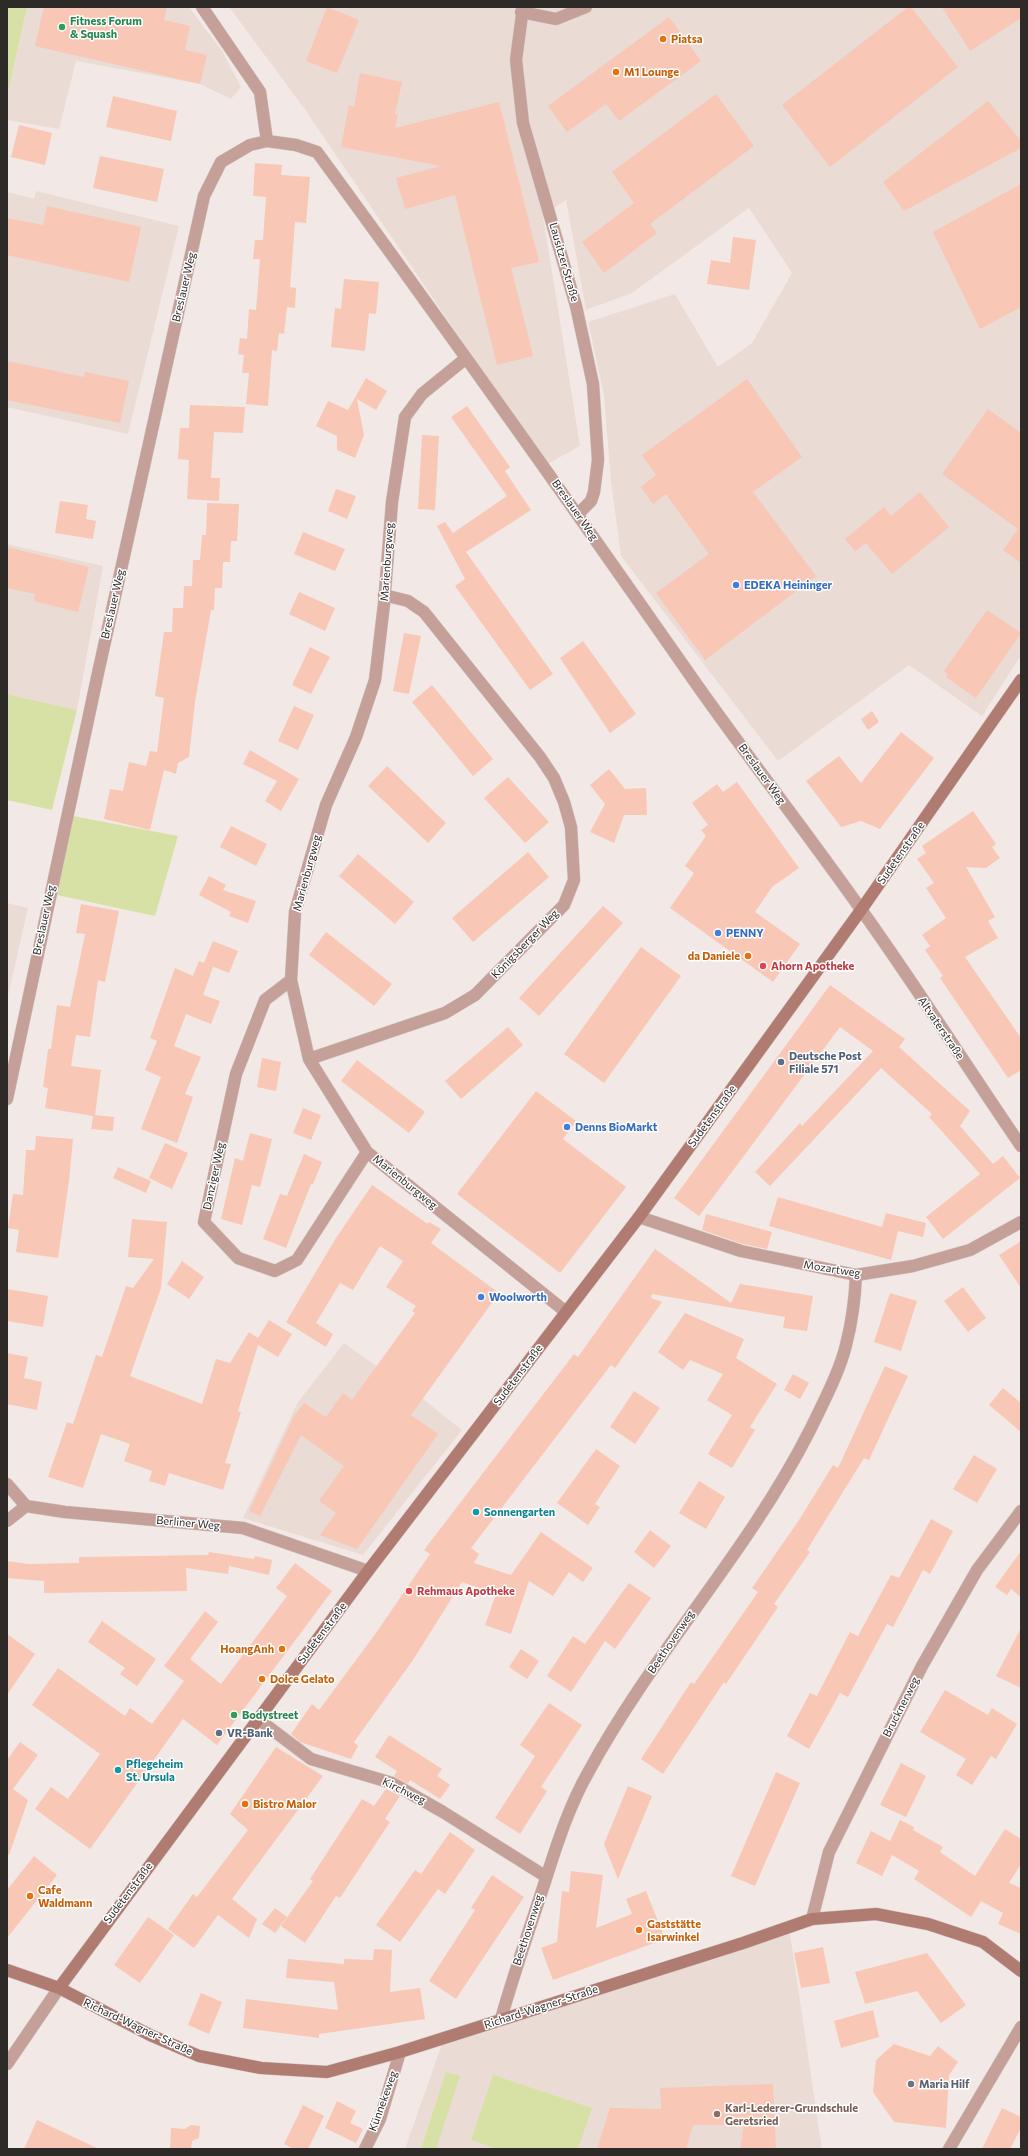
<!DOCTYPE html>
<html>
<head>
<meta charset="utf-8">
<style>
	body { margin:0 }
	#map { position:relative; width:1028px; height:2156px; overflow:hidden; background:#f2e9e6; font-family:Commissioner,sans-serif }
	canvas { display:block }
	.frame { position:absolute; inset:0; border:8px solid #2d2a28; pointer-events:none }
</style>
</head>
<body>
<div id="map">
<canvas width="1028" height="2156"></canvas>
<div class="frame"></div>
</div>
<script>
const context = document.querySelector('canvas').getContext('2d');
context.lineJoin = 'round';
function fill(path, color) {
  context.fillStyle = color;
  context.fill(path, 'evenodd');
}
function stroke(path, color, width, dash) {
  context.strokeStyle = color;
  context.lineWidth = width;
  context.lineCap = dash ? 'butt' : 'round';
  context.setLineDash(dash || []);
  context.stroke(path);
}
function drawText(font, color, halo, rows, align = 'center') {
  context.font = font + ' Commissioner,sans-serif';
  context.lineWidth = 3;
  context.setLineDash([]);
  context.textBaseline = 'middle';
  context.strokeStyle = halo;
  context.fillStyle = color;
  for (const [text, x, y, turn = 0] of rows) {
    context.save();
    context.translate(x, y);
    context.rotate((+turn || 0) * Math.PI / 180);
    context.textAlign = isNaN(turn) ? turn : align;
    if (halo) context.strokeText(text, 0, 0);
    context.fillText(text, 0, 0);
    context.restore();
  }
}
fill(new Path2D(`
	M27 7H189L222 51 241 87 231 99 200 84 76 61 59 129 7 120V97Z
	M229 7H1021V655L982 716 909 665 778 761 621 556 611 482 604 395 588 322 675 294 718 367 752 343 792 273 749 208 632 293 586 310 566 200 543 216 580 446 546 465 304 108Z
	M36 191 179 226 128 434 7 407V192L34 199Z
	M7 544 103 566 77 710 7 694Z
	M7 903 28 908 7 1000Z
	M344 1343 423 1399 462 1430 363 1555 243 1518 298 1402Z
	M789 1927 822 2149H405L444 2038Z`), '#ebdbd5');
fill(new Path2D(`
	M7 7H27L7 97Z
	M7 694 77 710 52 810 7 800Z
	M73 816 178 836 155 916 57 895Z
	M446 2072 460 2076 436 2149H421Z
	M493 2075 592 2108 578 2149H497L471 2140Z`), '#d8e1a5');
fill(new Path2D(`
	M44 7H167L164 20 190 26 185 50 207 55 200 84 35 46Z
	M327 7 359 20 337 73 306 61Z
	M908 7H911L958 67 830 167 782 105Z
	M942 7H1021V18L970 51Z
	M669 17 701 61 619 121 606 104 567 132 548 106Z
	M360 73 402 82 395 115H398L395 128 499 102 539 262 511 268 533 356 497 365 455 195 405 209 396 178 441 166 341 147 349 105 354 107Z
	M716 94 754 146 650 224 657 233 604 273 582 242 634 203 612 172Z
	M113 96 177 111 171 141 106 127Z
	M988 101 1021 141V148L904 211 883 182Z
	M19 125 52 133 45 165 11 157Z
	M100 156 164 169 157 202 93 188Z
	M255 163 282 165 281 175 310 177 306 223 295 222 290 287 296 288 295 308 287 307 284 334 279 333 277 351 272 350 268 406 246 404 249 373H242L244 355 238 354 240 338 247 339 249 309 256 310 260 259H253L255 240H263L266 197 253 196Z
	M1021 184V307L980 329 933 232Z
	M47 206 141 227 129 282 7 255V218L43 225Z
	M733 237 756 240 749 290 707 284 711 260 730 263Z
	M344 279 379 282 376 314 369 313 365 351 331 347 335 308 341 309Z
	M7 361 84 377 85 372 129 381 120 423 7 400Z
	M366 378 387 391 376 410 357 399 364 435 355 458 337 450V436L316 426 328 401 348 410Z
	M747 379 802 457 753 492 816 576 705 660 656 593 709 554 666 494 653 504 641 487 656 475 642 455Z
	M190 405 245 407 243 433 214 432 211 478H220L219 501 187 499 189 460 178 459 180 428H189Z
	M467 406 510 467 505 471 531 510 466 552 553 674 530 690 455 586 465 579 437 526 445 522 453 533 507 496 451 417Z
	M988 409 1021 433V563L1003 550 1018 529 942 474Z
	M422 435 439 436 435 510 418 509Z
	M336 489 356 496 347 519 328 511Z
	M920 492 949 527 892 574 866 543 855 551 845 539 884 507 891 516Z
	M60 501 88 505 86 519 96 521 93 539 55 533Z
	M207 503 239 504 237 541H231L230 562H223L222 588H215L214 610H211L195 702 189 757 178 763 176 774 164 770 150 830 104 819 110 789 123 791 129 762 146 766 150 751 157 752 164 698 155 696 164 632H172L173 608H183L184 586H192L193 560H200L202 535H206Z
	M303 532 345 549 335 571 294 554Z
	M7 547 89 567 78 612 34 601 35 594 7 588Z
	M299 592 335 608 325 631 289 614Z
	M987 610 1021 633 976 698 946 677 948 675 944 671Z
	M404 633 421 636 409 694 393 691Z
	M583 641 636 714 610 733 560 658Z
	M310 647 330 657 311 694 292 685Z
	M432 685 493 759 473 776 412 702Z
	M294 706 314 715 298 750 278 741Z
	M872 711 879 722 868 730 861 719Z
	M901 732 934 758 880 829 861 821 841 827 806 781 839 756 861 783Z
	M250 750 299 779 281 811 265 801 277 781 243 764Z
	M387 766 446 823 428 843 368 786Z
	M609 769 625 789 646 788 647 815H624L614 843 590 832 605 804 590 785Z
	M508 777 549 822 525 843 484 798Z
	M737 782 799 868 772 887 755 912 800 944 773 982 670 908 694 873 685 866 706 836 701 830 708 825 692 803 717 784 723 792Z
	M973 811 996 844 992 847 1000 858 986 868 966 867 995 917 988 921 998 938 965 957 1021 1038V1070L1008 1078 940 978 943 976 925 950 930 946 922 935 946 918 926 888 934 883 917 859 926 853 922 846Z
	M231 826 267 844 256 866 220 847Z
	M528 852 549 877 473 942 452 918Z
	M358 854 414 902 395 924 339 876Z
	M209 876 226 885 223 890 256 901 248 923 229 916 231 912 199 895Z
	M81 904 119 911 105 982 98 980 90 1037 76 1035 71 1066 101 1070 95 1115 114 1117 113 1131 91 1129 93 1116 45 1108 48 1088 43 1087 48 1049H51L57 1005 70 1007 85 934 76 933Z
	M603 906 623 923 539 1016 519 998Z
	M326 932 392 984 374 1006 309 955Z
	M213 941 238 951 229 973 204 963Z
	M641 947 681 976 604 1083 564 1054Z
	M199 961 213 967 203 995 220 1001 211 1024 186 1014 174 1046 201 1057 185 1094 193 1097 177 1143 141 1129 161 1077 145 1070 157 1041 150 1038 175 968 193 976Z
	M830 985 905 1039 899 1047 970 1111 960 1126 993 1164 1003 1156 1020 1178 943 1239 926 1217 980 1174 929 1117 932 1114 881 1068 770 1186 755 1172 800 1123 802 1126 873 1051 840 1027 699 1216 674 1198Z
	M508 1027 523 1045 461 1099 445 1081Z
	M262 1058 281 1062 276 1091 257 1087Z
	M357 1060 425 1112 409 1133 341 1081Z
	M536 1091 576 1121 563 1139 626 1187 560 1273 457 1194Z
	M303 1108 321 1115 311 1140 293 1133Z
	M250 1133 272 1139 260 1187 252 1185 242 1225 221 1219 235 1158 243 1161Z
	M36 1136 73 1139 69 1181 58 1258 16 1252 19 1230 8 1228 13 1194 23 1195 26 1150H35Z
	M165 1143 188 1153 172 1189 149 1178Z
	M304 1154 322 1162 313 1184H311L286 1248 263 1239 280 1194 287 1196Z
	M118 1167 151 1181 146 1193 113 1178Z
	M372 1185 428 1224 429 1222 441 1229 431 1243 499 1293 411 1415 438 1434 357 1549 320 1535 336 1513 319 1501 344 1466 301 1435 260 1516 249 1511 294 1416 304 1403 326 1417 343 1393 352 1400 415 1313 412 1311 416 1306 386 1287 403 1261 380 1246 353 1290 340 1283 316 1323 333 1334 326 1347 286 1322 336 1238Z
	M778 1197 882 1227 886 1213 926 1223 923 1237 898 1231 891 1260 769 1226Z
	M706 1214 772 1232 767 1249 743 1244 702 1230Z
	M132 1219 167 1222 161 1288 130 1376 202 1404 216 1359 230 1363 249 1332 258 1338 269 1320 292 1334 278 1357 258 1345 238 1411 241 1412 225 1463 231 1464 223 1490 169 1473 165 1486 149 1481 152 1471 124 1461 130 1444 101 1434 83 1488 48 1477 67 1422 73 1424 96 1355 102 1357 126 1286 133 1288 154 1259 128 1257Z
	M1021 1241V1288L999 1255Z
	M655 1249 731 1303 740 1284 813 1296 807 1331 783 1328 785 1317 652 1294 651 1298 662 1302 615 1368 611 1365 471 1548 479 1554 474 1563 511 1575 541 1532 593 1568 583 1582 569 1572 553 1596 529 1581 511 1634 485 1625 496 1594 462 1582 413 1660 354 1742 358 1746 351 1759 300 1742 291 1734 312 1704 319 1710 376 1633 430 1554 424 1550 574 1354 578 1357Z
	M182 1261 204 1277 189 1299 167 1284Z
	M963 1287 986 1318 968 1332 944 1301Z
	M7 1289 48 1296 43 1327 7 1321Z
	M890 1293 917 1301 901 1351 874 1342Z
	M685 1313 744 1339 736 1358 777 1384 750 1427 755 1430 732 1468 708 1454 732 1415 707 1400 723 1374 690 1360 683 1370 658 1352Z
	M7 1353 28 1357 24 1378 42 1382 37 1410 7 1404Z
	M885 1366 908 1376 869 1460 864 1458 807 1550 810 1552 774 1604 778 1607 726 1684 724 1682 663 1774 641 1759 691 1682 694 1684 758 1592 752 1588 799 1520 833 1465 838 1468Z
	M793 1374 809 1383 800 1399 784 1390Z
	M1003 1388 1021 1403V1432L989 1405Z
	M634 1391 660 1408 635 1444 610 1427Z
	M596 1449 620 1466 595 1504 600 1507 588 1525 557 1503Z
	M974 1455 997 1469 977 1503 953 1489Z
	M699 1481 725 1497 706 1529 679 1513Z
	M931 1519 953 1531 930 1574 923 1570 893 1627 887 1624 848 1697 840 1693 809 1749 787 1736 810 1693 817 1696 850 1632 858 1636 891 1575 899 1578Z
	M650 1530 671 1546 654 1568 634 1552Z
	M1021 1551V1597L1011 1589 1007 1595 995 1587Z
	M209 1552 254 1559 255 1556 272 1560 269 1575 229 1566 228 1574 186 1568 187 1591 44 1593V1581L7 1578V1561L28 1564 79 1563V1557L208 1555Z
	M295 1563 332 1591 217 1745 183 1719 90 1849 35 1809 51 1787 68 1799 100 1754 32 1705 58 1668 125 1716 130 1708 152 1724 184 1681 164 1666 205 1611 218 1622 190 1659 221 1684 287 1596 276 1588Z
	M629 1583 651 1598 615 1649 605 1641 571 1692 547 1676 573 1636 585 1644Z
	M102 1621 156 1659 137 1686 120 1674 125 1668 88 1642Z
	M1021 1628V1688L996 1676Z
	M7 1634 35 1654 7 1695Z
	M521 1649 539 1661 527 1679 509 1667Z
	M945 1690 988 1715 992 1708 1017 1724 996 1759 991 1756 972 1785 956 1775 966 1759 920 1732Z
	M549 1703 582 1725 541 1787 547 1791 520 1834 495 1818 535 1756 520 1745Z
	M389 1735 442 1769 437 1776 450 1785 440 1799 410 1780 408 1784 394 1776 397 1771 375 1757Z
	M20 1742 38 1755 13 1789 28 1800 9 1855 7 1854V1760Z
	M276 1747 323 1776 232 1899 257 1919 249 1938 218 1915 194 1948 168 1929 193 1894 197 1897 248 1830 230 1814Z
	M901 1763 926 1776 906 1817 880 1805Z
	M776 1772 800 1783 755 1886 731 1876Z
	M628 1786 652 1796 618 1879 604 1844Z
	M386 1789 400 1796 385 1819 390 1822 340 1898 336 1896 305 1943 281 1926 313 1881 310 1879 362 1799 374 1806Z
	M900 1820 914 1827 913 1830 943 1847 940 1852 975 1876 1005 1829 1021 1839V1864L1009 1883 1021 1888V1934L998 1924 1003 1913 981 1901 971 1917 914 1879 919 1871 892 1855 882 1876 856 1863 871 1831 890 1841Z
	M450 1832 475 1850 445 1894 438 1889 400 1942 376 1925 415 1870 421 1874Z
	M34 1856 57 1875 7 1938V1890Z
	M571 1871 603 1875 596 1928 632 1914 626 1899 646 1891 665 1939 553 1980 541 1948 557 1942 562 1891 569 1892Z
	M492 1875 524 1897 456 1999 429 1981 475 1910 471 1908Z
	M275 1908 287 1917 275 1933 262 1924Z
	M148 1917 174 1935 140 1983 114 1965Z
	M823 1947 830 1983 801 1988 794 1953Z
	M374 1949 392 1950 390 1992 420 1988 425 2019 319 2034V2038L243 2028 246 1999 338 2010 334 1982 286 1978 288 1959 344 1964V1959L373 1960Z
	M927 1953 966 2005 941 2023 917 1991 865 2004 855 1972Z
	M201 1993 222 2002 209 2034 188 2025Z
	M873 2010 879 2037 841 2048 834 2021Z
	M894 2044 930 2056 938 2046 958 2062 949 2075 946 2128 894 2122 873 2092 876 2060Z
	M773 2084 776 2149H740L744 2125H693L686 2149H597L610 2108 661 2109 660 2088Z
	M337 2101 356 2111 350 2123 363 2129 356 2143 325 2128Z
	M303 2105 324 2116 308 2149H294L284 2144Z
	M1002 2108 1021 2117V2128L1010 2149H982Z
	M37 2120 99 2149H24Z
	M191 2125 200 2126 199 2138 192 2141 191 2149H170L171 2128 185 2129Z`), '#f8c7b5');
const street = new Path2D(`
	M202 7 260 92 267 141
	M523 7 516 60 523 123 576 306 593 384 598 460 594 492 591 501 578 514
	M521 12 556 19 586 7
	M465 359 422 394 405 417 392 502 384 604 375 680 356 737 326 805 295 912 291 980 309 1059 367 1152 566 1312
	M291 980 265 1000 236 1074 204 1222 238 1258 275 1271 297 1260 367 1152
	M309 1059 445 1013 475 995 564 905 574 880 571 827 564 802 554 778 540 757 424 612 408 601 384 595
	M7 1099 98 673 204 196 221 162 250 145 267 141 296 145 317 152C446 328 572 506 697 685 750 760 807 833 860 908 916 986 967 1067 1021 1146
	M639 1217 741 1251 856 1275 913 1266 970 1250 1021 1222
	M7 1484 26 1506
	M7 1521 26 1506 65 1512 243 1528 368 1571
	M258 1719 311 1759 392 1783 443 1812 545 1876
	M812 1919 829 1852 922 1666 977 1570 1021 1511
	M501 2019C512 1980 525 1942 538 1903 553 1858 565 1813 589 1771 654 1651 749 1551 810 1430 822 1405 840 1371 846 1345 852 1322 855 1299 856 1275
	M7 2064 59 1988
	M365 2149 380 2119 400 2052
	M949 2149 1021 2027`);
const secondary = new Path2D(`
	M7 1970 59 1988 150 2035 199 2056 261 2068 327 2072 400 2052 743 1943 812 1919 876 1914 928 1924 983 1942 1021 1971
	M59 1988 368 1571 639 1217 861 910 1021 680`);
stroke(street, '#cfc7c4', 13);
stroke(secondary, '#cfc7c4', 13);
stroke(street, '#c5a098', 12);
stroke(secondary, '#b07b70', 12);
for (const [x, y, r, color] of [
	[62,27,4,"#2e9e5b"],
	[663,39,4,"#e8710a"],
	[616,72,4,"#e8710a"],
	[736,585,4,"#3f7fe0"],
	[718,933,4,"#3f7fe0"],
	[748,956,4,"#e8710a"],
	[763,966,4,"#e0444e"],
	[781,1062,4,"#5c6f8a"],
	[567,1127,4,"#3f7fe0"],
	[481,1297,4,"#3f7fe0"],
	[476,1512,4,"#0f9aa8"],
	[409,1591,4,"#e0444e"],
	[282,1649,4,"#e8710a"],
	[262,1679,4,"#e8710a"],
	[234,1715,4,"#2e9e5b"],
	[219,1733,4,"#5c6f8a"],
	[118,1770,4,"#0f9aa8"],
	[245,1804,4,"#e8710a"],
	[30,1896,4,"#e8710a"],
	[639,1930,4,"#e8710a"],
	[911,2084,4,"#6b7280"],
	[717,2114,4,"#8d6e63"]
]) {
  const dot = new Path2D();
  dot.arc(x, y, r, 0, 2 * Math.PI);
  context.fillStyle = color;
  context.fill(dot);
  stroke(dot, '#fff', 1.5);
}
drawText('bold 11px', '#27864d', '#fff', [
	["Fitness Forum",70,21],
	["& Squash",70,34],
	["Bodystreet",242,1715]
], 'left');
drawText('bold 11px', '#c56008', '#fff', [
	["Piatsa",671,39],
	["M1 Lounge",624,72],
	["da Daniele",740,956,"right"],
	["HoangAnh",274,1649,"right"],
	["Dolce Gelato",270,1679],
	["Bistro Malor",253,1804],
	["Cafe",38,1890],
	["Waldmann",38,1903],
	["Gaststätte",647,1924],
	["Isarwinkel",647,1937]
], 'left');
drawText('11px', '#2d2a28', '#fff', [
	["Lausitzer Straße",564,262,74],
	["Breslauer Weg",184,287,-77],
	["Breslauer Weg",575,510,55],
	["Marienburgweg",387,562,-86],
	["Breslauer Weg",113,604,-77],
	["Breslauer Weg",762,774,54],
	["Sudetenstraße",901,853,-55],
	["Marienburgweg",307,873,-75],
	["Breslauer Weg",44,920,-78],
	["Königsberger Weg",525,944,-46],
	["Altvaterstraße",941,1028,56],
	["Sudetenstraße",712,1116,-54],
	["Danziger Weg",214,1176,-78],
	["Marienburgweg",405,1182,39],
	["Mozartweg",832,1269,9],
	["Sudetenstraße",518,1375,-53],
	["Berliner Weg",188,1523,5],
	["Sudetenstraße",322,1633,-53],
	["Beethovenweg",671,1642,-56],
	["Brucknerweg",901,1707,-63],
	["Kirchweg",404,1791,26],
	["Sudetenstraße",128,1893,-53],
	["Beethovenweg",528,1930,-72],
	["Richard-Wagner-Straße",541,2007,-18],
	["Richard-Wagner-Straße",138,2027,25],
	["Künnekeweg",383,2101,-70]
]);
drawText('bold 11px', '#366cbe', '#fff', [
	["EDEKA Heininger",744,585],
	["PENNY",726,933],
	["Denns BioMarkt",575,1127],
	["Woolworth",489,1297]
], 'left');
drawText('bold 11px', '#be3a42', '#fff', [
	["Ahorn Apotheke",771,966],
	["Rehmaus Apotheke",417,1591]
], 'left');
drawText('bold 11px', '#4e5e75', '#fff', [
	["Deutsche Post",789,1056],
	["Filiale 571",789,1069],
	["VR-Bank",227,1733]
], 'left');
drawText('bold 11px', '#0d838f', '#fff', [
	["Sonnengarten",484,1512],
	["Pflegeheim",126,1764],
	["St. Ursula",126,1777]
], 'left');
drawText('bold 11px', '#5b616d', '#fff', [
	["Maria Hilf",919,2084]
], 'left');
drawText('bold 11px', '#785e54', '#fff', [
	["Karl-Lederer-Grundschule",725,2108],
	["Geretsried",725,2121]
], 'left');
</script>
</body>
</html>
